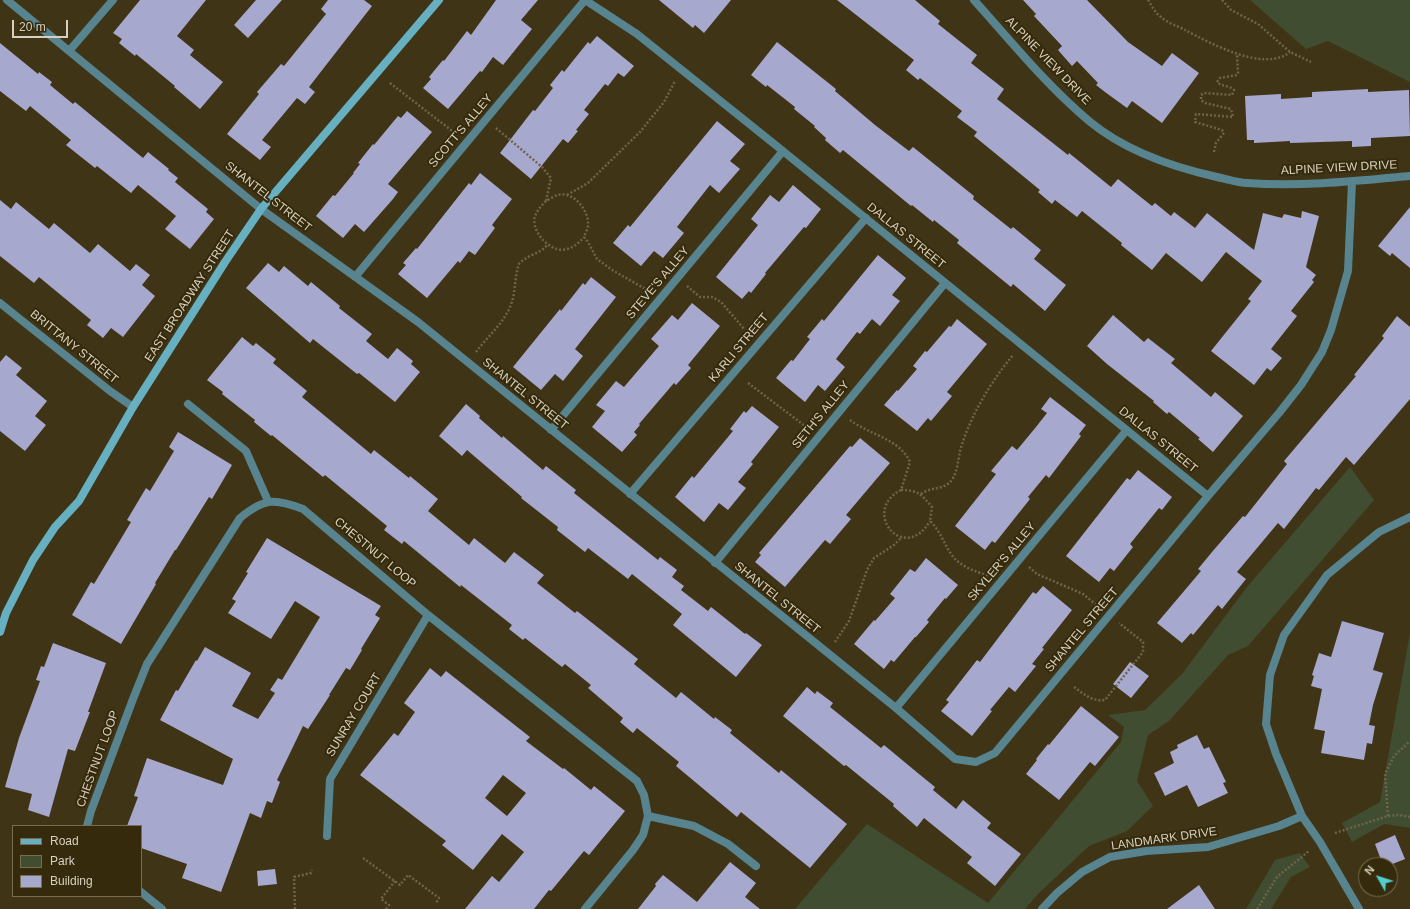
<!DOCTYPE html>
<style>
body{margin:0}
#map{position:relative;width:1410px;height:909px;overflow:hidden;background:#403416;font-family:Arial,sans-serif}
canvas{display:block}
.legend{position:absolute;left:12px;top:825px;width:130px;height:72px;box-sizing:border-box;background:#352a0b;border:1px solid #766d53;margin:0;padding:5px 7px;list-style:none;font-size:12px;color:#d8d1c0}
.legend li{display:flex;align-items:center;gap:8px;height:20px}
.legend b{width:20px;border:1px solid #766d53}
.north{position:absolute;left:1358px;top:857px;width:40px;height:40px;box-sizing:border-box;background:#352a0b;border:1px solid #766d53;border-radius:50%;rotate:309deg;font-size:11px;font-weight:700;line-height:16px;text-align:center;color:#d8d1c0}
.north::after{content:'';display:block;margin:auto;width:14px;height:18px;background:#52cdcc;clip-path:polygon(50% 0,100% 100%,50% 72%,0 100%)}
.scale{position:absolute;left:12px;top:20px;width:56px;height:18px;box-sizing:border-box;border:2px solid #d8d1c0;border-top:0;padding-left:5px;font-size:12px;line-height:14px;white-space:nowrap;color:#d8d1c0;-webkit-text-stroke:3px #352a0b;paint-order:stroke}
</style>
<div id="map">
<canvas width="1410" height="909"></canvas>
<ul class="legend">
<li><b style="height:5px;background:#66b0c1"></b>Road</li>
<li><b style="height:11px;background:#404d30"></b>Park</li>
<li><b style="height:11px;background:#a7a8cd"></b>Building</li>
</ul>
<div class="north">N</div>
<div class="scale">20 m</div>
</div>
<script>
const ctx = document.querySelector('canvas').getContext('2d');
ctx.lineJoin = 'round';
function fill(path, color) { ctx.fillStyle = color; ctx.fill(path, 'evenodd'); }
function strokePath(path, color, width, dash) { ctx.strokeStyle = color; ctx.lineWidth = width; ctx.lineCap = dash ? 'butt' : 'round'; ctx.setLineDash(dash || []); ctx.stroke(path); }
function write(font, color, halo, rows, align = 'center') {
  ctx.font = font + ' Arial,sans-serif'; ctx.lineWidth = 4; ctx.setLineDash([]); ctx.textBaseline = 'middle'; ctx.strokeStyle = halo; ctx.fillStyle = color; for (const [text, x, y, turn = 0] of rows) {
    ctx.save(); ctx.translate(x, y); ctx.rotate((+turn || 0) * Math.PI / 180); ctx.textAlign = isNaN(turn) ? turn : align; if (halo) ctx.strokeText(text, 0, 0); ctx.fillText(text, 0, 0); ctx.restore();
  }
}
fill(new Path2D(`
 M1250,0H1410V82L1328,41L1306,49Z
 M1350,467L1374,500L1248,646L1228,655L1169,721L1148,735L1137,781L1153,806L1127,831L1089,846L1038,894L1025,909H795L867,824L988,903L1121,742L1124,727L1108,715L1145,710L1182,674L1247,587Z
 M1410,633V828L1384,824L1352,842L1342,823L1380,802Z
 M1300,853L1310,867L1291,877L1271,909H1246L1275,860Z`), '#404d30');
fill(new Path2D(`
 M140,0H206L177,36L194,50L190,55L223,82L200,109L174,87L175,86L136,54L135,56L119,43L122,39L113,33Z
 M256,0H282L248,38L234,25Z
 M328,0H364L372,6L309,87L315,92L305,104L297,98L262,140L271,147L260,160L227,134L259,94L257,92L281,64L284,66L326,14L321,9Z
 M496,0H538L521,20L532,29L503,65L493,57L482,72L480,71L448,109L423,88L431,79L429,77L443,60L444,61L467,31L471,35Z
 M659,0H731L704,33L695,25L693,28Z
 M837,0H915L940,21L938,24L977,55L971,63L1004,89L997,99L1068,155L1069,153L1111,187L1118,179L1152,206L1155,203L1171,216L1174,212L1195,228L1207,213L1254,250L1263,213L1282,218L1284,214L1301,218L1302,211L1319,216L1306,267L1316,275L1312,280L1314,282L1291,311L1297,316L1271,349L1282,358L1271,371L1267,368L1254,385L1211,351L1251,301L1248,299L1262,281L1226,252L1202,282L1166,253L1152,270L1121,245L1122,243L1082,211L1077,217L1055,200L1052,204L1038,192L1040,190L974,136L977,132L957,117L962,111L920,78L918,80L906,70L914,60Z
 M1023,0H1087L1128,42L1162,66L1172,53L1199,73L1162,123L1132,101L1127,108L1105,92L1096,85L1098,83L1077,61L1072,66L1058,50L1062,46L1034,16L1036,14Z
 M597,36L634,66L624,77L618,73L608,86L605,84L584,110L589,114L576,130L578,131L568,143L563,139L531,179L500,153L533,110L535,111L553,88L550,85L562,70L564,72L588,42L590,44Z
 M777,42L836,89L835,91L875,125L909,151L913,147L974,196L973,199L1011,229L1013,227L1041,250L1034,259L1066,285L1045,311L1013,284L1011,287L957,243L959,240L934,220L933,222L912,205L911,206L843,150L840,153L825,140L826,138L814,127L815,126L794,109L795,107L767,85L766,87L751,75Z
 M0,43L38,74L39,72L52,82L50,85L73,104L75,102L143,158L148,152L169,169L168,170L178,178L175,182L208,209L206,212L214,219L190,249L165,229L176,216L138,185L131,193L97,166L95,168L66,145L71,140L30,106L26,111L0,91Z
 M1368,89V92L1409,90L1410,136L1371,138V146L1352,147V141L1290,143V141L1254,143V140H1247L1245,96L1281,94V99L1312,97V92Z
 M407,111L432,132L388,184L398,192L393,199L364,232L355,224L343,238L316,216L333,195L335,196L354,173H353L360,164L358,163L373,144L374,145L398,116L401,118Z
 M717,121L745,144L730,161L740,169L719,193L710,185L677,227L684,233L663,258L654,251L641,266L613,243L628,225L630,227Z
 M480,173L512,199L492,225L495,228L475,255L469,251L460,263L458,261L427,298L398,274L406,265L403,263L416,248L417,249L469,183L471,185Z
 M793,185L821,209L806,228L804,227L765,273L766,274L751,293L749,291L742,299L716,277L758,225L751,219L770,195L779,202Z
 M0,200L11,209L16,202L49,229L54,223L90,253L98,244L130,271L136,264L150,275L142,285L155,296L123,337L111,328L103,338L87,325L91,320L39,277L34,283L0,256Z
 M1410,207V268L1392,253L1390,256L1378,246Z
 M878,255L906,278L892,295L900,301L880,326L872,319L860,334L857,332L836,359L845,367L825,391L818,385L805,402L776,378L791,360L793,361L810,339L807,337L822,319L824,321Z
 M268,263L279,272L284,266L308,286L311,282L340,306L339,308L372,334L366,341L388,359L397,348L413,361L411,364L420,372L395,402L359,373L357,374L313,339L310,343L246,288Z
 M591,277L616,297L575,349L583,356L563,381L555,374L541,390L513,367L560,309L561,311L583,283L585,285Z
 M692,303L720,326L688,365L691,368L676,385L674,383L639,424L640,425L634,432L637,435L622,452L592,427L605,411L596,405L616,381L624,387L659,346L651,339L672,315L678,320Z
 M1113,315L1144,342L1148,338L1175,359L1171,363L1211,397L1215,392L1243,416L1213,452L1198,439L1200,438L1169,412L1167,414L1153,402L1154,401L1107,364L1087,346Z
 M1397,316L1410,327V399L1354,465L1346,457L1319,490L1316,488L1284,529L1278,523L1237,572L1246,579L1222,609L1218,605L1193,635L1191,633L1182,643L1157,623L1201,571L1198,569L1212,552L1243,516L1245,517L1287,464L1284,461L1356,376L1354,375L1384,338L1382,336Z
 M957,319L987,344L947,392L952,396L931,421L928,418L917,431L884,405L897,390L898,391L917,369L913,366L925,351L927,352L949,326L951,327Z
 M242,337L253,346L256,343L276,359L273,363L307,391L302,397L371,454L374,450L409,478L410,476L438,499L428,511L469,545L474,538L505,563L514,552L544,575L537,583L575,613L577,611L638,659L634,664L676,698L681,692L714,719L715,717L732,730L730,733L779,773L781,770L847,824L810,868L741,812L737,817L676,766L679,762L637,728L633,733L620,722L623,718L588,688L591,685L565,664L562,667L525,638L523,640L509,629L512,625L461,585L460,587L404,541L402,544L384,530L387,526L325,475L323,477L272,435L271,436L254,422L255,420L222,394L223,392L207,380Z
 M6,355L22,368L16,375L47,401L35,416L46,425L25,451L0,431V362Z
 M1050,397L1086,425L1079,434L1081,436L1049,478L1046,475L1028,497L1030,499L995,543L992,541L985,550L955,526L996,474L991,471L1012,446L1017,450L1036,427L1047,413L1041,409Z
 M466,404L480,416L479,418L502,438L503,436L543,470L546,466L576,490L574,493L658,560L660,557L677,570L672,577L684,586L681,590L708,611L711,607L745,634L746,633L762,645L736,677L673,625L682,614L632,574L628,579L588,548L585,552L557,530L558,527L521,498L522,497L467,450L462,456L439,436Z
 M752,406L779,427L751,462L753,464L738,482L746,488L728,510L719,503L704,522L675,497L692,476L694,478L733,431L730,429L744,411L746,413Z
 M178,432L232,465L212,499L209,497L176,550H175L155,583L156,584L121,644L72,615L91,582L94,584L131,522L127,520L146,488L150,491L174,451L169,447Z
 M860,438L890,463L846,515L851,519L830,544L825,540L785,587L755,562L761,555L759,553L850,446L852,447Z
 M1138,470L1172,497L1162,510L1159,508L1130,544L1133,547L1114,571L1110,568L1099,582L1066,556L1127,478L1130,480Z
 M267,538L381,606L375,615L380,618L361,649L362,650L350,670L346,668L329,695H330L308,729L303,726L277,780L280,782L272,803L267,801L261,818L250,813L221,892L182,878L187,864L141,848V826H127L138,797L134,796L147,758L223,785L233,759L160,720L176,690L178,691L196,660L197,661L205,647L251,673L232,706L258,719L275,693L270,690L278,678L282,680L320,617L295,601L271,639L228,613L236,601L232,599L248,573L246,572Z
 M926,558L958,585L946,599L945,598L927,620L929,622L916,637H915L894,662L891,660L884,669L854,644L874,620L875,621L895,598L890,594L910,569L915,572Z
 M1043,586L1072,610L1042,648L1044,649L1032,664L1036,666L1015,692L1009,687L990,710L992,711L972,736L941,711L949,702L946,700L977,660L980,662L1033,592L1036,594Z
 M1342,621L1384,633L1373,670L1383,673L1373,705L1369,725L1375,726L1372,744L1367,743L1364,760L1321,753L1325,731L1314,729L1322,689L1311,686L1314,676L1312,675L1319,653L1331,657Z
 M53,643L106,663L88,712H90L75,751L68,749L49,817L28,810L32,794L5,787L19,738L40,681L36,680L41,666L44,667Z
 M1130,662L1149,676L1131,698L1113,684Z
 M430,668L441,677L446,671L530,737L526,741L563,769L564,768L591,790L594,786L625,811L589,855L584,851L551,891L549,890L534,909H465L492,876L499,882L524,852L502,834L473,870L442,845L446,841L360,775L394,733L398,736L415,712L404,703ZM503,775L526,793L507,816L485,798Z
 M807,687L815,694L817,691L833,703L830,707L881,748L884,745L919,774L935,787L933,790L956,809L963,800L991,823L987,828L1021,854L995,886L967,863L972,857L924,818L917,827L893,806L894,804L846,765L844,766L783,716Z
 M1081,706L1119,737L1095,766L1090,762L1059,800L1026,774L1037,760L1036,759L1048,744L1049,745Z
 M1197,735L1204,749L1209,747L1226,782L1223,783L1228,793L1198,807L1187,785L1165,796L1154,773L1174,763L1170,752L1178,748L1177,745Z
 M1395,835L1405,859L1390,865H1383L1375,844Z
 M730,862L756,883L745,897L760,909H638L656,886L655,884L663,875L697,902Z
 M275,869L277,884L258,886L257,871Z
 M1199,885L1215,909H1167Z`), '#a7a8cd');
strokePath(new Path2D(`
 M1148,0C1152,6 1155,13 1161,17C1167,23 1178,26 1185,30C1210,43 1264,73 1290,52
 M1222,0L1231,10L1258,24L1290,52L1311,62
 M390,83L456,134
 M496,128L542,167L551,178L546,201C550,199 554,196 558,195C574,191 589,211 588,225C588,229 585,234 584,237L588,242L597,259L612,270L649,291
 M1214,152L1216,143L1224,133L1222,130L1195,122L1196,114L1233,117L1231,109L1205,103L1201,100V95L1204,93L1232,95L1234,90C1229,85 1222,87 1217,82L1220,78L1237,75L1238,73L1237,54
 M567,195L588,183L640,132L664,102L675,81
 M546,201C542,205 538,209 535,216C531,229 545,246 557,249C568,252 577,245 584,237
 M687,286L700,297H712L721,302L745,330
 M476,352C487,337 502,325 510,307C516,294 514,278 519,264C526,255 541,254 548,244
 M748,383L809,429
 M850,420C868,434 900,439 910,462L901,490C918,490 921,494 932,507L930,521C942,532 945,549 956,560C965,568 977,572 989,576
 M901,490C860,511 904,565 930,521
 M921,494C930,487 941,490 949,483C957,476 958,461 960,451C970,416 990,383 1013,355
 M1029,567L1037,574L1083,594L1099,607
 M835,642L849,621L867,570L874,558L894,545L902,537
 M1074,687C1084,694 1092,702 1105,700L1143,652V642L1119,623
 M1388,816L1385,774L1394,756L1410,741
 M1335,833L1388,816L1399,815L1410,817
 M363,858L400,885L408,875L439,898L436,903
 M295,909L294,877L311,873L312,870
 M386,909L389,905L381,899L395,881
 M1257,909L1277,877L1309,851`), '#6e644a', 2.5, [2, 2]);
strokePath(new Path2D(`
 M188,404L246,451L268,501`), '#57848f', 8);
strokePath(new Path2D(`
 M7,0L261,209L418,322L896,708L955,759L976,762L995,753L1208,496L1279,413L1301,385L1322,352L1331,330L1348,271L1352,182
 M585,0L637,34L773,143L1208,496
 M974,0C1011,41 1046,85 1089,121C1125,151 1172,167 1217,177C1227,179 1237,183 1247,183C1301,187 1356,181 1410,176
 M69,51L113,0
 M355,277L585,0
 M0,303L110,391L133,407
 M551,430L783,151
 M630,494L866,218
 M715,563L945,283
 M896,708L1126,431
 M648,816L694,826L728,844L756,866
 M87,826L91,811L133,699L147,664L240,518C264,498 275,498 303,509L428,615L637,781L644,795L648,816L643,835L633,850L585,909
 M327,836L330,779L428,615
 M141,892L162,909
 M1042,909L1057,893L1082,872L1110,857L1146,851L1208,847L1279,826L1302,816
 M1359,909L1320,842L1302,816L1276,754L1266,724L1270,675L1284,635L1327,575L1379,532L1410,517`), '#57848f', 8);
strokePath(new Path2D(`
 M0,632L6,613L33,560L55,527L79,501L133,407L225,262L261,209L439,0`), '#66b0c1', 8);
write('12px', '#d8d1c0', '#352a0b', [
 ["ALPINE VIEW DRIVE",1048,61,46],
 ["SCOTT'S ALLEY",461,131,-50],
 ["ALPINE VIEW DRIVE",1339,168,-3],
 ["SHANTEL STREET",268,197,38],
 ["DALLAS STREET",906,236,39],
 ["STEVE'S ALLEY",658,283,-50],
 ["EAST BROADWAY STREET",190,296,-57],
 ["BRITTANY STREET",74,347,39],
 ["KARLI STREET",739,348,-50],
 ["SHANTEL STREET",525,394,39],
 ["SETH'S ALLEY",821,415,-51],
 ["DALLAS STREET",1158,440,39],
 ["CHESTNUT LOOP",375,553,40],
 ["SKYLER'S ALLEY",1002,562,-50],
 ["SHANTEL STREET",777,598,39],
 ["SHANTEL STREET",1082,630,-50],
 ["SUNRAY COURT",354,715,-59],
 ["CHESTNUT LOOP",98,759,-70],
 ["LANDMARK DRIVE",1164,839,-8]
]);
</script>
